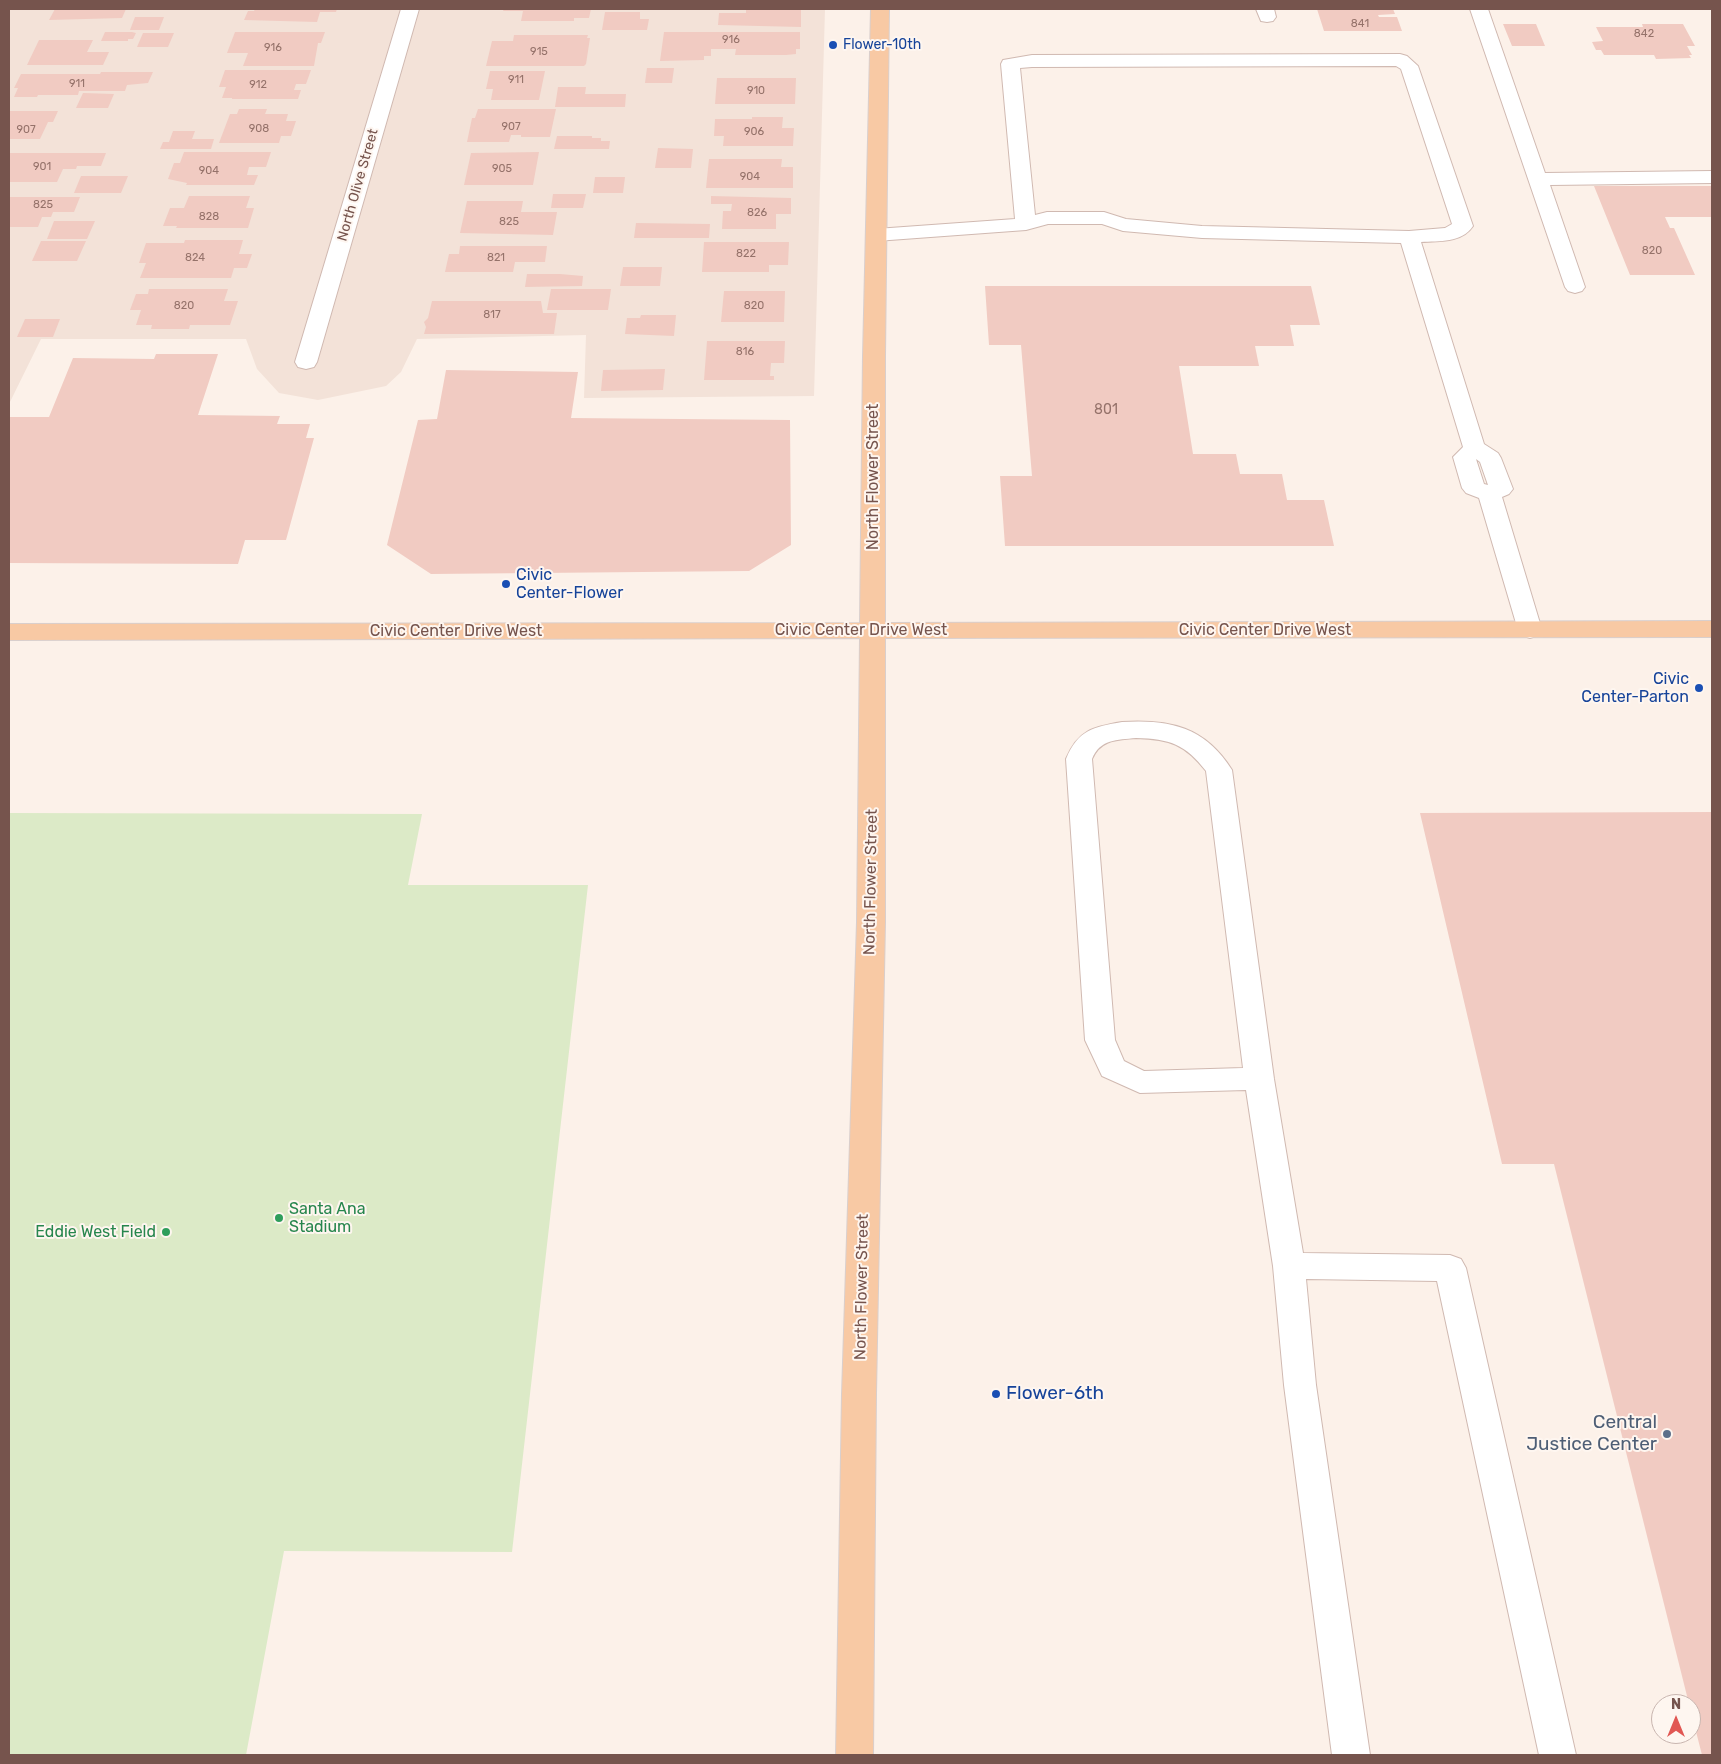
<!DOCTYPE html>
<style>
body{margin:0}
#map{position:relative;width:1721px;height:1764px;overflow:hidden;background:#fcf1e9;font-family:Rubik,sans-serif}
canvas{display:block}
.frame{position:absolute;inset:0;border:10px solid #76544d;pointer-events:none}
.north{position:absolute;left:1651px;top:1694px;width:50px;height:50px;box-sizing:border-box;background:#fef6f0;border:1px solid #c8b5af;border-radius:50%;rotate:0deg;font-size:14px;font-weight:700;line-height:20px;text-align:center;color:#76544d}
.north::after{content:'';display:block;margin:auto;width:18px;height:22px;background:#e15753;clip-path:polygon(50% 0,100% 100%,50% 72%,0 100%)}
</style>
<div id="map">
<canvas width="1721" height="1764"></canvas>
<div class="frame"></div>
<div class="north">N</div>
</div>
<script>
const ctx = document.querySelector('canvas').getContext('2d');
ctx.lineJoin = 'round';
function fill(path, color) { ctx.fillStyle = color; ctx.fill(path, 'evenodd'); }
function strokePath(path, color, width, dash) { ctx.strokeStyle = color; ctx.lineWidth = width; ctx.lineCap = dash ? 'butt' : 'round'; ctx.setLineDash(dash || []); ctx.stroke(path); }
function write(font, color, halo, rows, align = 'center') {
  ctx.font = font + ' Rubik,sans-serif'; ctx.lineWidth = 4; ctx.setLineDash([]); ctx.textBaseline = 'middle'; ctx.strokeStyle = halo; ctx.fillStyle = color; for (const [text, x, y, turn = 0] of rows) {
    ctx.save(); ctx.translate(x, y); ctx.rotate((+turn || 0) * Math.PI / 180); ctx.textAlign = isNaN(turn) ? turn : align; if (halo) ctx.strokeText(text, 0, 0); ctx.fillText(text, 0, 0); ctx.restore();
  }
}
fill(new Path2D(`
 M9,9H825L814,396L584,398L586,335L417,339L401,372L386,386L318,400L279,393L257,369L246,339H41L9,404Z`), '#f3e2d8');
fill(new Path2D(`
 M9,813L422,814L408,885H588L512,1552L284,1551L246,1755H9Z`), '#dceac7');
fill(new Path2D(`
 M55,9H126L122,18L49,20Z
 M255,9H337L336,12H320L317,22L244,20L248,11H254Z
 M504,9H591L589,18H574V21H521L523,11H503Z
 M746,9L801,10V27L718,25L719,13H746Z
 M1317,9H1393L1395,14L1378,15L1379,17H1397L1402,31H1324Z
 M605,12H640V19H649L647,30H602Z
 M135,17H164L159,30H130Z
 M1503,24H1536L1545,46H1512Z
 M1642,24H1683L1695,46H1687L1692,55H1689L1691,58L1656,59L1654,55H1604L1601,50H1596L1592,42L1603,41L1596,27H1643Z
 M105,32H132L136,33L133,39H128V41H101Z
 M235,32H325L321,43H318L314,66H243L248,53H227Z
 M664,32H800V49H796V54L786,55H735L736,49H711V56H704V60L660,61Z
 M143,33H174L168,47H137Z
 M514,35H588L587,38H590L586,64L584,66H486L492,41H513Z
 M39,40H93L87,52H109L103,65H27Z
 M647,68H674L672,83H645Z
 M225,70H311L306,84H296L294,90H301L298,99H232V98H222L226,87H219Z
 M490,71H545L539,100H491L493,89H486Z
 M101,72H153L148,83L127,85L125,91H79L78,95H38L37,97H14L18,88H14L21,74H100Z
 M717,78H796L795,104H715Z
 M558,87H586L585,94H626L625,107H555Z
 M83,93L114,94L108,108H76Z
 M239,109H267L265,114H288L286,121H296L291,136H281L279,143H219L230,114H237Z
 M478,109H556L550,137H521V135H511L509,142H467L472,118H475Z
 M9,111H58L53,122H48L40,139H9Z
 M752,117H783L782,128H794L793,146H723L724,136H714L715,119H752Z
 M173,131H195L192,139H214L211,149H160L163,142H169Z
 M557,136H592V138H601V141H610L609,149H554Z
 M658,148L693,149L691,168H655Z
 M184,152H271L266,167H249L247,175H258L254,185H186L187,183L168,179L174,163H180Z
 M539,152L533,185H464L471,153Z
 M9,153H106L101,166H77L76,169H63L57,182H9Z
 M709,159H782L781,167H793V188H706Z
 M81,176H128L121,193H74Z
 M595,177H625L623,193H593Z
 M1594,186H1712V217H1665L1670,228H1674L1695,275H1630Z
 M553,194H586L583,208H551Z
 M189,196H250L246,208H254L248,228H176L177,226H163L170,208H184Z
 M711,196L791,198V214H776V229H722L723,211H731L732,204H711Z
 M9,197H80L74,212H53L51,217H42L38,227H9Z
 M467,201H523L521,212H557L553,235L460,233Z
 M54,221H95L87,239H47Z
 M636,223L710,224L709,238H634Z
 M185,240H243L239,254H252L247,268H234L231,278H140L146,263H139L146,243H184Z
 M41,241H86L77,261H32Z
 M704,242H789L788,265H769V272H702Z
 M460,246H547L545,262H515L513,272H445L449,254H459Z
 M623,267H662L660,286H620Z
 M527,274H560L583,276L582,286L525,287Z
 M985,286H1311L1320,325H1290L1294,346H1255L1259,366H1179L1193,454H1236L1240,474H1282L1287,500H1324L1334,546H1005L1000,476H1032L1021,345H989Z
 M149,289H228L224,301H238L230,325H190L189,329H151L152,325H136L141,310H130L136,294H148Z
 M551,289H611L608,310H547Z
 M724,291H785L784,322H721Z
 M432,301H541L543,313H557L554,334H424L426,327L424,322L428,318Z
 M641,315H676L674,336L625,334L627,318H640Z
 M25,319H60L53,337H17Z
 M707,341H785L784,363H771L770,376H774V380H704Z
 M156,354H218L198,415L280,416L277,424H310L306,438H314L286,540H245L238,564L9,563V417H49L73,358L154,359Z
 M665,369L663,390L601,391L603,370Z
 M446,370L578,372L571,418L790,420L791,545L749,571L431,574L387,545L418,420L437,419Z
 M1712,812V1755H1702L1691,1712V1704H1689L1554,1164H1502L1420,813Z`), '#f1cbc2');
const minor = new Path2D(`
 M401,9H419L317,362L314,367L306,369L298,367L295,362Z
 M1256,9H1274L1276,17L1273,21L1267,22L1261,21Z
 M1470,9H1488L1545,173L1712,171V183L1550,185L1585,287L1582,291L1575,293L1568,291L1565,287Z
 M1400,54L1407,56L1418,66L1473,226C1462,243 1439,241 1421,242L1484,444L1498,453L1501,458L1513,489L1509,494L1502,497L1542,630L1539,635L1530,638L1521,635L1518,630L1479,498L1466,493L1462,488L1453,457L1463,447L1401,243L1202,238L1123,231L1102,224H1048L1026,230L876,241L869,239L866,235L869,231L876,229L1015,219L1001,64L1003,60L1032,55ZM1396,66L1401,69L1452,224L1445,228L1409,231L1202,226L1126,219L1104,212H1047L1035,215L1020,68L1032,67ZM1476,459L1480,462L1488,485L1484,484Z
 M1122,722C1170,719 1205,727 1232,770L1274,1079L1303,1253L1450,1255L1461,1259L1466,1268L1576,1755H1539L1437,1281L1306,1279L1316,1385L1370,1755H1332L1284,1385L1273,1266L1246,1090L1140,1093L1102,1076L1085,1040L1066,759C1078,730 1093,727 1122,722ZM1136,738C1170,739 1185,744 1206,771L1243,1068L1144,1071L1124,1061L1115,1040L1092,759C1100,739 1117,740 1136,738Z`);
const major = new Path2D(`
 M871,9H889L885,356V623L1712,621V637L885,638V922L876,1394L873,1755H836L842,1394L857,922L860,638L9,640V624L860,623L863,356Z`);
strokePath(minor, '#d0b9b1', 2);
strokePath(major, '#d9cfcd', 2);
fill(minor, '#fff');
fill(major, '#f8c9a4');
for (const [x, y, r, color] of [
 [833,45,5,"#1a4fb4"],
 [506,584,5,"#1a4fb4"],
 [1699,688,5,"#1a4fb4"],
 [279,1218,5,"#2e9e5b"],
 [166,1232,5,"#2e9e5b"],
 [996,1394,5,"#1a4fb4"],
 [1667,1434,5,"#5c6f8a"]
]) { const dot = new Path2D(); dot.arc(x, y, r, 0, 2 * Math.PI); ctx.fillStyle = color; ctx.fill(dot); strokePath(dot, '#fef6f0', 2); }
write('11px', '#95726a', null, [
 ["841",1360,24],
 ["842",1644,34],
 ["916",731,40],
 ["916",273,48],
 ["915",539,52],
 ["911",516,80],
 ["911",77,84],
 ["912",258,85],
 ["910",756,91],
 ["907",511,127],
 ["908",259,129],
 ["907",26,130],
 ["906",754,132],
 ["901",42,167],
 ["905",502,169],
 ["904",209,171],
 ["904",750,177],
 ["825",43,205],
 ["826",757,213],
 ["828",209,217],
 ["825",509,222],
 ["820",1652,251],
 ["822",746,254],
 ["824",195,258],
 ["821",496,258],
 ["820",184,306],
 ["820",754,306],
 ["817",492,315],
 ["816",745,352]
]);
write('14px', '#164399', '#fef6f0', [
 ["Flower-10th",843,45]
], 'left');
write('14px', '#76544d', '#fef6f0', [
 ["North Olive Street",358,185,-74]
]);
write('14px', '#95726a', null, [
 ["801",1106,410]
]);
write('16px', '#76544d', '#fef6f0', [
 ["North Flower Street",873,477,-90],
 ["Civic Center Drive West",861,630],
 ["Civic Center Drive West",1265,630],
 ["Civic Center Drive West",456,631],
 ["North Flower Street",871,882,-89],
 ["North Flower Street",862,1287,-89]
]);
write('16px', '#164399', '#fef6f0', [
 ["Civic",516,575],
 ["Center-Flower",516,593],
 ["Civic",1689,679,"right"],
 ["Center-Parton",1689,697,"right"]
], 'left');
write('16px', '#27864d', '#fef6f0', [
 ["Santa Ana",289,1209],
 ["Stadium",289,1227],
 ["Eddie West Field",156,1232,"right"]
], 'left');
write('19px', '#164399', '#fef6f0', [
 ["Flower-6th",1006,1394]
], 'left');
write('19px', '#4e5e75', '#fef6f0', [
 ["Central",1657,1423],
 ["Justice Center",1657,1445]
], 'right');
</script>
